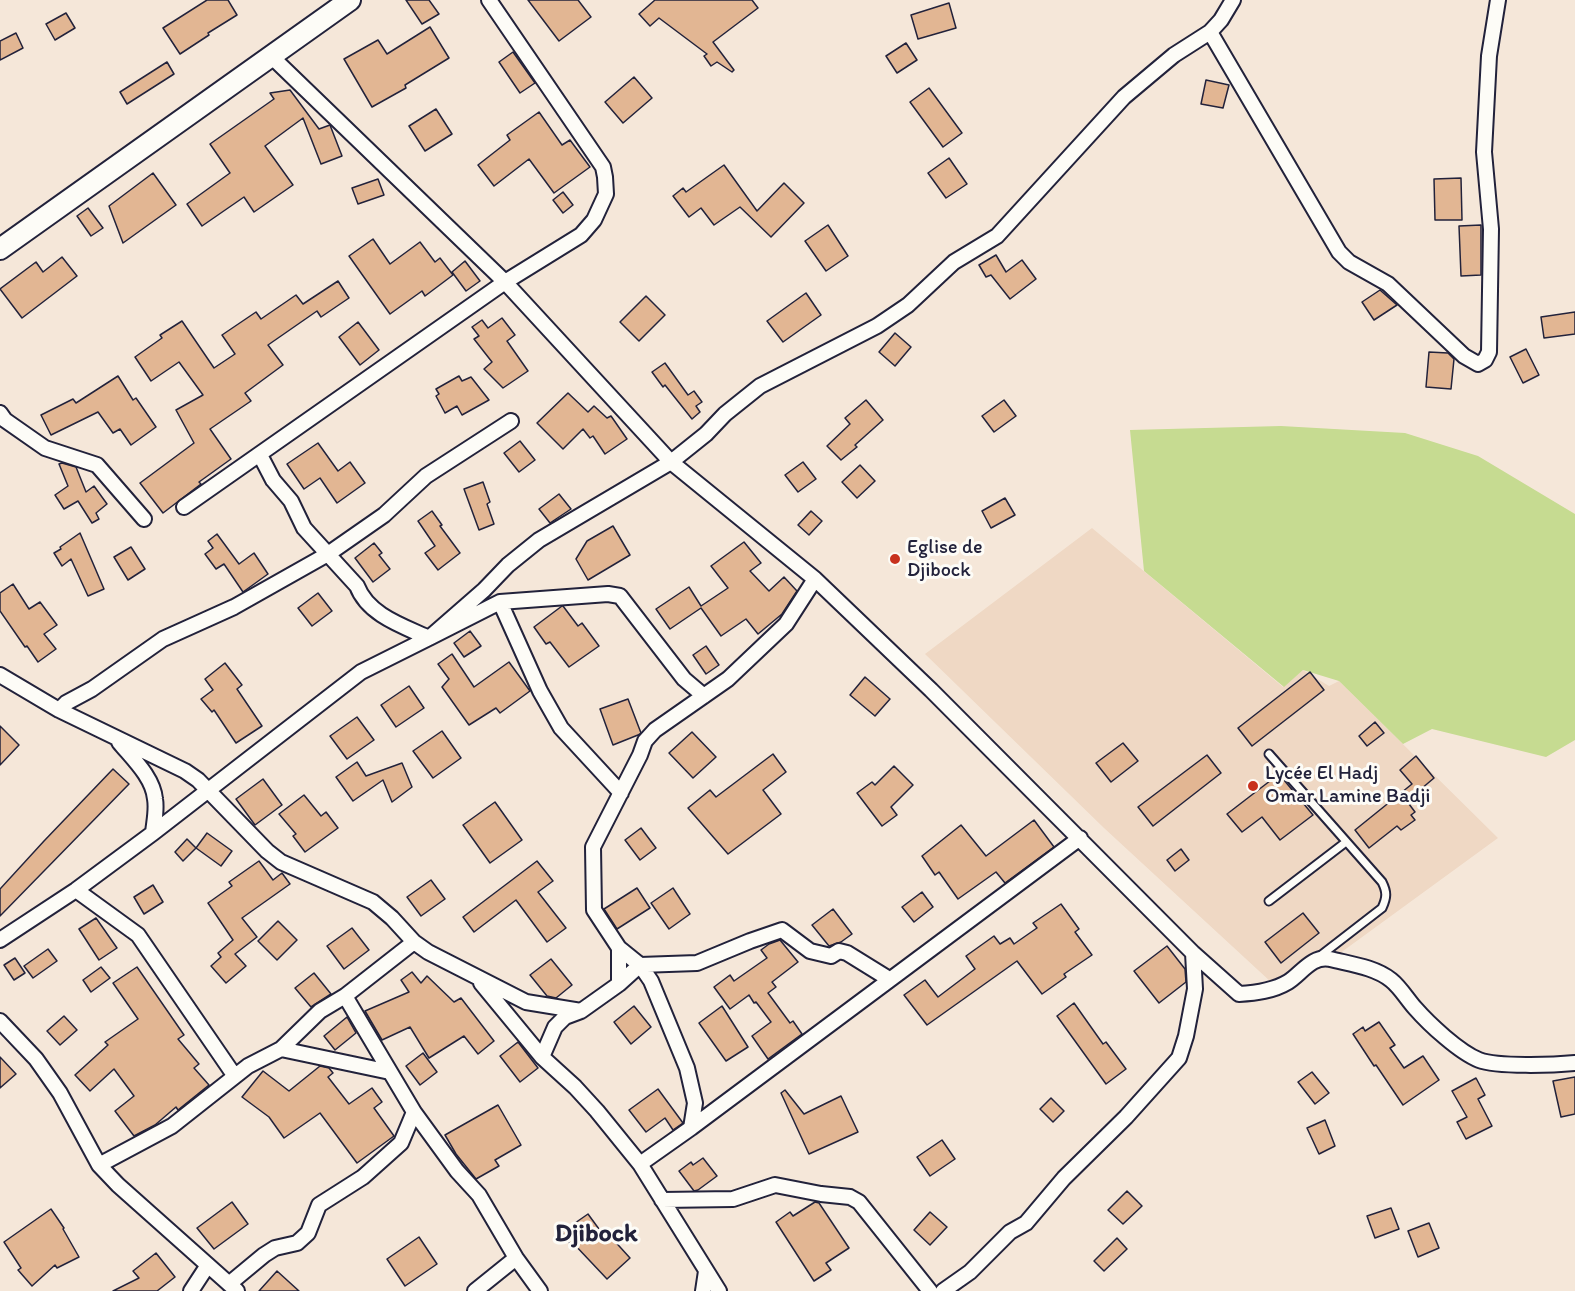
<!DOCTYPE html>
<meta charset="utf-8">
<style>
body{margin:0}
canvas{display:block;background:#f5e7d9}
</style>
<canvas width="1575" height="1291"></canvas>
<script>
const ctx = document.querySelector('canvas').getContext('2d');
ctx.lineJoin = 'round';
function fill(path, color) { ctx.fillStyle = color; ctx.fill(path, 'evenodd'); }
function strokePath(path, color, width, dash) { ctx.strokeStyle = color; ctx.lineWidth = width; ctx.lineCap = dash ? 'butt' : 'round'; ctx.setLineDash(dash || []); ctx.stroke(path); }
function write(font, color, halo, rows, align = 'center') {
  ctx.font = font + ' Itim,sans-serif'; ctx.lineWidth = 6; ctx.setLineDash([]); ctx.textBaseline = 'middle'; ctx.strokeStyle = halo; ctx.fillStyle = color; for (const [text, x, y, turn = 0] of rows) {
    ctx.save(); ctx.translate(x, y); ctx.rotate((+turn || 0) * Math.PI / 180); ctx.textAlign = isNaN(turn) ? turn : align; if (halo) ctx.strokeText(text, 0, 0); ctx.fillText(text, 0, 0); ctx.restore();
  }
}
fill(new Path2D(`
 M1092,528L1283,687L1303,670L1329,686L1339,681L1498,838L1284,994L1104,828L925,654Z`), '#efd8c4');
fill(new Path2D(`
 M1281,426L1405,433L1478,456L1575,514V740L1546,757L1432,729L1403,744L1339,681L1303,670L1284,687L1144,571L1130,430Z`), '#c6db91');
const building = new Path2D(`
 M207,0H228L237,15L208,33L209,35L180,54L163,28Z
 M406,0H429L439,14L422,24Z
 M528,0H578L591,17L559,41Z
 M655,0H752L758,8L713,42L734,70L732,72L717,62L711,66L704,56L707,54L659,18L650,26L639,14Z
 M949,3L956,28L918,39L911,15Z
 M66,13L75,28L55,40L46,24Z
 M430,27L449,58L405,85L406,88L372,107L344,59L378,40L387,54Z
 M16,33L23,48L0,60V41Z
 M906,43L917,60L897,73L886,56Z
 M513,52L535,83L520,93L499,62Z
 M167,62L174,74L127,104L120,92Z
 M634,77L652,98L623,123L605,102Z
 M1206,80L1229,85L1223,108L1201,104Z
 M929,88L962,133L943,147L910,102Z
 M290,90L319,129L330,125L342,156L321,164L303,118L265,146L293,185L254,212L244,197L202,226L187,204L230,173L210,144L274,99L270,93Z
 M436,109L452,134L425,151L409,126Z
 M539,112L562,145L570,140L590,167L554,193L529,159L494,186L478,165L510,140L507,135Z
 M949,158L967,184L946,198L928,173Z
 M724,165L757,211L784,183L804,203L771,237L740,207L714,225L701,208L689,217L673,196L683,188L686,192Z
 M153,173L176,205L123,243L109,206Z
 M1461,178L1462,220H1435L1434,179Z
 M378,179L384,195L358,204L352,188Z
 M563,192L573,205L563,213L553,200Z
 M88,208L103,228L91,236L77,216Z
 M828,225L848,256L826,271L805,241Z
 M1481,225V275L1461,276L1459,226Z
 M373,239L390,264L420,242L435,262L440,258L453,275L425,296L422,291L390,314L349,256Z
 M996,255L1006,272L1022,260L1036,279L1010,299L991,275L986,277L979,265Z
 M62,257L77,276L22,318L0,289L36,262L43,272Z
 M465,261L480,281L466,291L452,272Z
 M338,281L349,298L321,317L317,311L268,345L283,365L245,393L251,401L210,429L231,459L199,482L201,484L163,513L140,483L194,443L176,410L203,395L179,362L151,381L135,357L162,338L160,335L182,321L214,368L235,354L222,335L256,312L261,319L296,295L303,304Z
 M1380,290L1397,305L1374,320L1362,302Z
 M806,293L821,315L783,342L767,321Z
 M646,296L665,315L639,341L620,322Z
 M1575,312V334L1544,338L1541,317Z
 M502,318L515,335L507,341L528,371L503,388L484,369L492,362L474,339L479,336L472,327L482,320L488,328Z
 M358,322L379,350L360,365L339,337Z
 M895,333L911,347L895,366L879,352Z
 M1526,349L1539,375L1523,383L1510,357Z
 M1429,352L1448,353L1454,359L1451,389L1426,387Z
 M665,363L688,395L694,391L702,402L696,406L700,412L692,419L665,385L663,387L652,372Z
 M118,376L133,400L136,398L156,427L131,445L120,429L113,433L98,412L51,435L41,415L73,399L76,403Z
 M459,376L462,381L471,377L489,400L462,415L457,406L445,413L436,396L439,394L436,389Z
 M568,393L588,412L594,406L607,418L611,416L627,439L605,454L593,436L590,438L583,429L563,449L537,423Z
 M866,400L883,420L855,445L857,447L841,460L827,446L850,424L845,418Z
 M1004,400L1016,416L994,432L982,416Z
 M520,441L535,460L519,472L504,453Z
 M318,443L338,471L350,462L365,483L337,503L320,478L304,489L287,464Z
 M803,462L816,479L798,492L785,475Z
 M62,463L76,467L86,492L94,486L107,504L96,513L99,519L92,523L78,501L64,509L55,495L68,486L59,464Z
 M860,465L875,481L857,498L842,482Z
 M483,482L490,502L487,504L494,524L479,530L464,489Z
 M559,494L571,509L550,523L539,509Z
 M1005,498L1015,515L991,528L982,511Z
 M432,511L442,525L440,526L460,553L438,570L425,553L435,546L418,521Z
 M811,511L822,521L809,535L798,525Z
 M613,526L630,555L588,580L576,559L587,541Z
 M80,533L104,589L88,596L71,559L62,566L54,553L61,549L60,547Z
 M217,534L239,564L254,553L268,574L243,592L224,564L216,569L205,554L213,548L208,541Z
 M744,542L761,563L750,571L769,591L784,577L797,591L782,614L758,634L746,619L721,636L701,608L670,629L656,609L689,587L701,606L728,588L711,566Z
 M374,543L382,553L379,555L390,569L373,582L355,558Z
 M131,547L145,569L128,580L114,557Z
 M13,584L29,609L40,602L57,625L44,634L56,649L38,662L27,646L25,647L0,611V593Z
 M318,593L332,611L312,626L298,608Z
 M562,606H563L578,626L582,623L599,646L569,667L550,642L546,644L534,627Z
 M470,631L481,646L464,657L454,643Z
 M706,646L719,665L706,674L693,655Z
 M452,654L474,687L509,662L530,691L500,713L496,708L469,725L442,687L449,679L438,664Z
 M225,663L242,685L237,689L262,726L236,743L214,710L212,712L201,699L213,690L205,679Z
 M1310,672L1324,690L1252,746L1238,728Z
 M865,677L890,699L875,716L850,695Z
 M409,686L424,708L396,727L381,705Z
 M628,699L641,733L638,735L613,745L600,709Z
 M357,717L374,740L347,759L330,736Z
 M1375,722L1384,733L1367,746L1359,736Z
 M0,726L19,745L0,765Z
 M442,731L461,758L433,778L413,751Z
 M692,732L716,757L693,778L669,753Z
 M1123,743L1138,761L1111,782L1096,763Z
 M773,754L786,772L763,790L781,814L728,854L688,808L710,790L716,797Z
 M1207,755L1221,773L1153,826L1138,807Z
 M1416,756L1434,778L1421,789L1424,792L1409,804L1415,812L1411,815L1415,820L1401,830L1397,826L1369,848L1355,830L1412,784L1400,770Z
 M357,762L366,776L402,763L412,787L392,802L383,780L353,801L336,777Z
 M894,766L913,785L891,807L897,815L882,826L857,793L872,782L875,785Z
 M113,769L129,784L0,916V889L44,841Z
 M1279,774L1313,815L1280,840L1262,817L1242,832L1227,814Z
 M263,779L282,805L255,825L236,799Z
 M304,795L321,816L326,812L338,828L305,852L293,836L296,834L279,814Z
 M495,802L522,840L490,863L463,825Z
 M1034,820L1054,847L1005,883L996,872L958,899L939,872L935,875L922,856L961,825L986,856Z
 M641,828L656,848L640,860L625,840Z
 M207,833L232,851L221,866L196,848Z
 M187,839L196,848L183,861L175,852Z
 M1181,849L1189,860L1175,871L1167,860Z
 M259,861L273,880L282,873L290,884L242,918L257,937L235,954L246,966L226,983L211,966L221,957L218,953L233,940L208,903L232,886L229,882Z
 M537,861L553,881L538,892L566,928L547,942L516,900L474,932L463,917Z
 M431,880L445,899L421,916L407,897Z
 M153,885L163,902L144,914L134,897Z
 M637,888L650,908L617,929L604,909Z
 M673,888L690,914L669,929L651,903Z
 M922,892L933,907L914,922L902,907Z
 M1061,904L1079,929L1075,932L1092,955L1064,974L1066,977L1042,994L1017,961L927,1025L904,995L925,980L938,997L975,969L966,956L994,936L1000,944L1010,938L1014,944L1037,928L1033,923Z
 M833,909L852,934L841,942L829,946L812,925Z
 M1303,913L1319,933L1281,963L1265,942Z
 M96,918L117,948L99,960L79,929Z
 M278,921L297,940L277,960L258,941Z
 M352,928L369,950L344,969L327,946Z
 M780,940L798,962L772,982L776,987L768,993L790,1023L793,1021L802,1034L768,1059L752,1036L771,1022L756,1002L754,1003L749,995L730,1009L714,987L730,975L734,981L767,958L761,950L769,944Z
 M1167,946L1185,969L1186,982L1159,1003L1134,971Z
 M48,949L57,961L33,978L24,966Z
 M15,958L25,973L14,980L4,965Z
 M551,959L572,985L556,998L547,996L530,975Z
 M101,967L110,978L91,992L83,980Z
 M137,967L184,1035L178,1039L199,1064L194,1068L209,1085L178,1110L176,1107L155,1125L134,1136L115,1111L134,1096L114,1069L90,1091L75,1075L108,1045L105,1042L138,1019L113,983Z
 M412,972L421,983L427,976L454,1002L461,998L494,1041L478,1054L464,1036L429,1058L410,1027L382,1040L365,1011L409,992L401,980Z
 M314,973L331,994L311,1007L295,988Z
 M1074,1003L1103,1044L1106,1042L1126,1069L1106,1084L1057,1016Z
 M634,1006L651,1027L631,1044L614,1022Z
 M722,1006L748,1047L726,1061L699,1023Z
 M64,1016L77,1030L60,1045L47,1031Z
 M347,1017L356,1033L335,1050L324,1036Z
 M1379,1022L1395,1045L1390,1048L1404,1068L1423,1056L1439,1080L1403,1105L1376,1065L1374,1066L1353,1034L1363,1027L1365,1031Z
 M518,1042L538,1068L520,1082L500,1056Z
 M423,1053L437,1072L420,1085L406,1066Z
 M0,1057L16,1074L0,1088Z
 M320,1066L329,1068L333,1073L328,1077L349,1104L372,1088L382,1102L374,1108L394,1136L357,1163L320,1113L284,1138L269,1117L242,1097L263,1071L289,1091Z
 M1312,1072L1329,1093L1315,1104L1298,1082Z
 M1575,1077V1114L1561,1117L1553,1081Z
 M1476,1078L1485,1095L1478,1099L1492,1126L1466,1139L1457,1122L1467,1117L1452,1091Z
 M658,1089L683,1123L673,1130L665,1118L646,1132L629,1110Z
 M785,1090L804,1114L841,1096L858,1132L809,1154L781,1093Z
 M1051,1098L1064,1111L1053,1122L1040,1109Z
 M498,1105L521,1145L495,1160L499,1166L476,1179L456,1154L445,1135Z
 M1325,1120L1335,1146L1319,1154L1307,1128Z
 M942,1140L955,1159L930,1176L917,1157Z
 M703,1158L717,1176L698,1190L694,1191L679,1171L691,1162L693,1165Z
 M1127,1191L1142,1206L1123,1224L1108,1210Z
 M232,1202L248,1224L214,1249L197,1228Z
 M815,1202L819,1203L849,1248L826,1263L831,1270L814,1281L776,1222L790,1212L793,1216Z
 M1391,1208L1399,1229L1375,1238L1367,1216Z
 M51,1209L64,1228L63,1229L79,1257L57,1268L55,1265L32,1286L18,1270L21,1268L4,1242Z
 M930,1212L947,1227L930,1245L914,1230Z
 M588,1214L607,1240L610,1236L630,1258L607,1279L573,1243L571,1245L562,1232Z
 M1429,1223L1439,1248L1418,1257L1408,1231Z
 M419,1237L437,1264L405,1286L387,1259Z
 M1117,1238L1127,1249L1104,1271L1094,1261Z
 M156,1253L175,1277L157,1291H113L139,1278L133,1271Z
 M277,1271L299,1291H259Z`);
fill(building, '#e2b693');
strokePath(building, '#22223b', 1.5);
const lane = new Path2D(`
 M1269,754L1382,882C1387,892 1387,897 1382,908L1320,956
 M1269,901L1346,842`);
const street = new Path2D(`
 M1210,32L1339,252L1349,262L1388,284L1464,356L1478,364L1485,360L1489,352L1491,229L1484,152L1489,56L1498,0
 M272,57L505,282L671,462L815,579L931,690L1193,953L1239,994C1256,993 1273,991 1288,982C1301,974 1312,955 1330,959C1350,964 1375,967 1391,980C1400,987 1407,999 1415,1008C1429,1024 1459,1052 1479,1060C1497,1067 1554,1065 1575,1063
 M0,413L5,420L45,448L97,465L144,519
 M260,455L273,480L291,501L304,528L357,586C368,615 403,626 429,638L500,602L608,594L620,596L684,679L704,696
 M184,507L505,282L581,235L594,220L606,194L605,177L603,167L489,0
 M500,602L540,691L561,728L621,793
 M0,675L59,710L185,771L198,780L267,851L281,862L373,902L392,918L414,942L428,952L526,1002L581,1011
 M59,710L66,703L92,689L163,639L234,607L328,554L384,515L426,476L511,421
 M119,742C132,758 153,777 155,799C157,810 154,822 153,833
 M76,890L138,935L234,1075
 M0,940L76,890L153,833L361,672L429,638L484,590L508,565L539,540L671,462L706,434L725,414L760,386L877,326L908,305L954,262L997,236L1124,97L1174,55L1210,32L1221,20L1233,0
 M481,983L542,1057L575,1087L597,1111L640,1164L719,1291
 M619,984L640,965L697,963L750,941L782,930L810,951L831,956L839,951L847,953L889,979
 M345,996L414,1112L457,1171L479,1195L516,1258L540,1291
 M0,1021L36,1059L60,1093L99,1165L118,1185L237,1291
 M281,1049L390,1072
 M542,1057L555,1027L565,1017L581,1011L619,984V948
 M691,1128L695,1103L687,1068L651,981L640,965L619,948L594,910L593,847L640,755L645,741L655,730L728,679L786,624L815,579
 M640,1164L691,1128L1080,838
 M99,1165L172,1126L248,1066L281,1049L320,1011L345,996L414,942
 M662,1200L733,1199L775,1185L821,1194L850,1197L859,1202L930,1291
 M229,1284L264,1255L275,1248L297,1243L308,1233L319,1205L363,1177L401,1143L414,1112
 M191,1291L208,1265
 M475,1291L516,1258
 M703,1291L706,1271
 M943,1291L970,1272L1010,1232L1026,1223L1064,1178L1126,1117L1179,1058L1186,1036L1195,989L1193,953`);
const secondary = new Path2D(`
 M0,249L350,0`);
strokePath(lane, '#22223b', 11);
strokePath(street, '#22223b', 18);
strokePath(secondary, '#22223b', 24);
strokePath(lane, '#fdfcf7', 7);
strokePath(street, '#fdfcf7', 14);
strokePath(secondary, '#fdfcf7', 20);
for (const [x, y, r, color] of [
 [895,559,6,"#c8321e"],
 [1253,786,6,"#c8321e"]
]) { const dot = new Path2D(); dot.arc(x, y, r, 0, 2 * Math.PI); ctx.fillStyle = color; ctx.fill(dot); strokePath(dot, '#fdfcf7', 2); }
write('20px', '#22223b', '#fdfcf7', [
 ["Eglise de",907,548],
 ["Djibock",907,571],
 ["Lycée El Hadj",1265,774],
 ["Omar Lamine Badji",1265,797]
], 'left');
write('bold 26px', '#22223b', '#fdfcf7', [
 ["Djibock",596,1234]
]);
</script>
